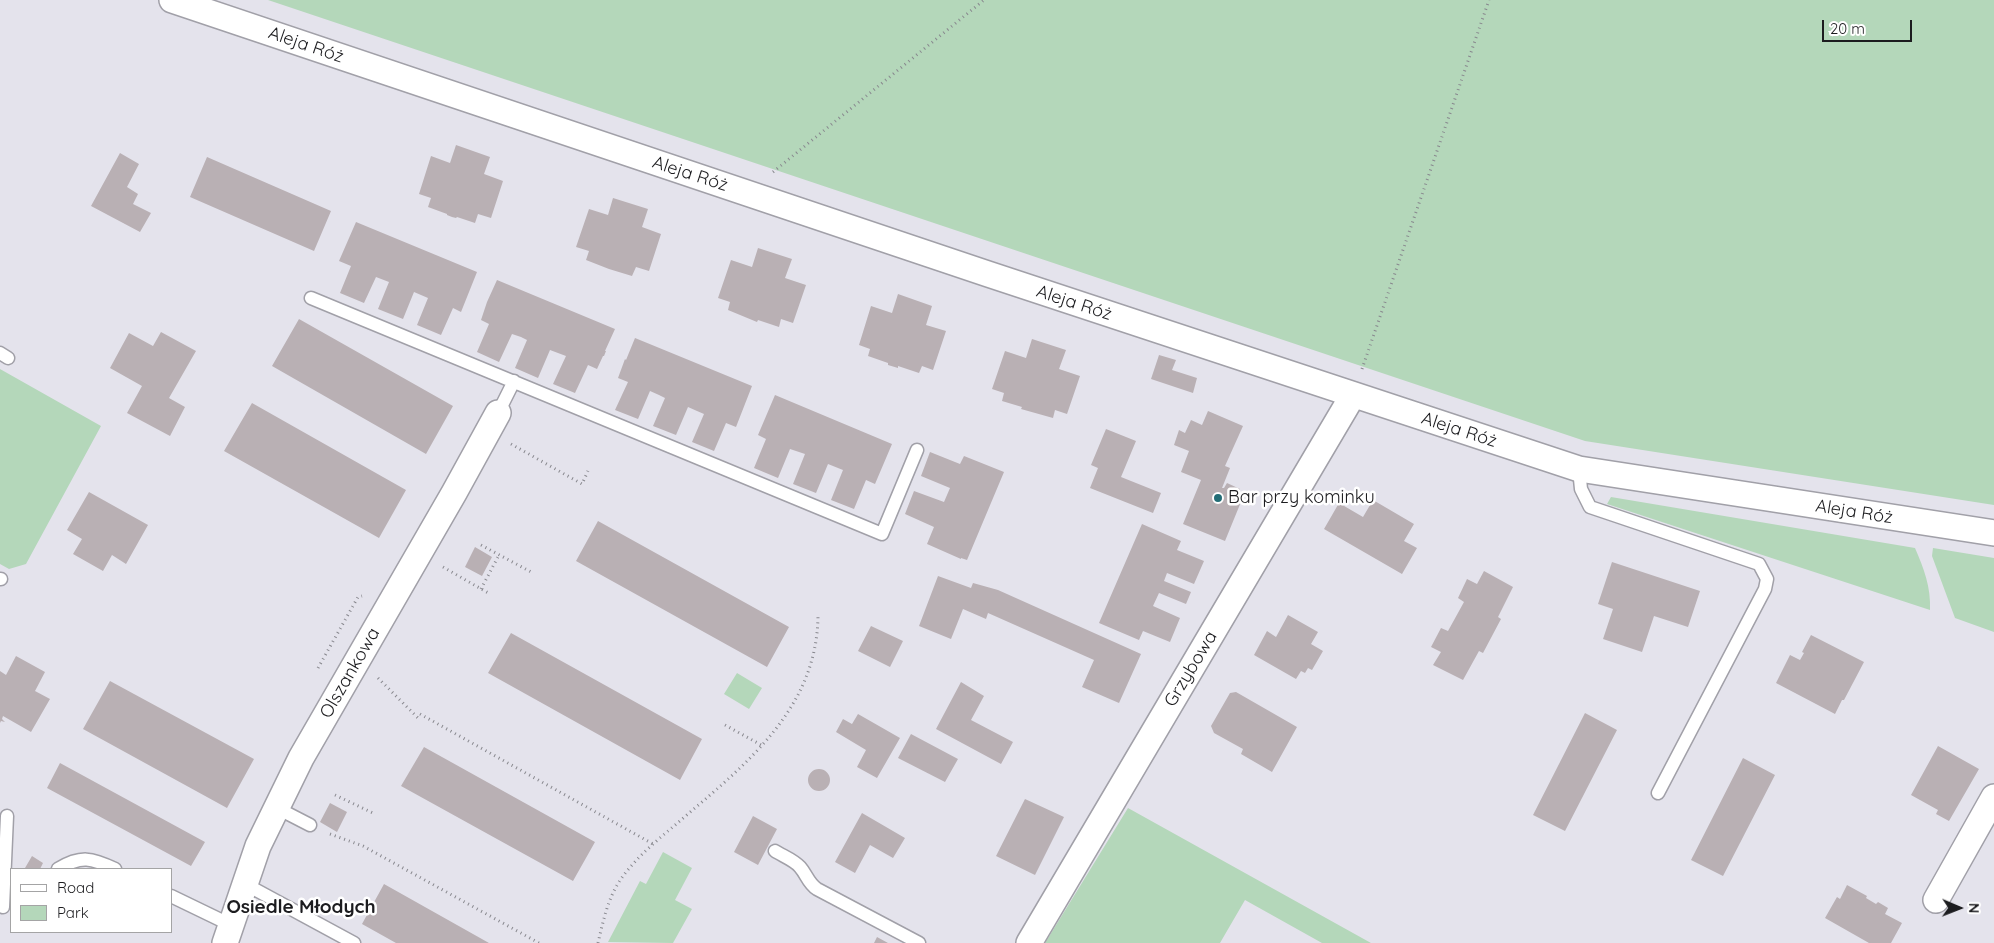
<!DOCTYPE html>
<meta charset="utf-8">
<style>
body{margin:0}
#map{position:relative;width:1994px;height:943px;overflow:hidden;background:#e4e3ec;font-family:Quicksand,sans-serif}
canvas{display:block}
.legend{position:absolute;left:10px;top:868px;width:162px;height:65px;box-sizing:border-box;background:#fff;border:1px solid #a4a4a5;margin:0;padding:6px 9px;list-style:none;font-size:15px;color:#1c1c1f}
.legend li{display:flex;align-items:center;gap:10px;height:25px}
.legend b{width:25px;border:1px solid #a4a4a5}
.north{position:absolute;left:1934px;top:883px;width:50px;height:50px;-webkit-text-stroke:4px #fff;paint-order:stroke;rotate:91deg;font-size:14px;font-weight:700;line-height:20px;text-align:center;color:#1c1c1f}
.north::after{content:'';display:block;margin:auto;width:18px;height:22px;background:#1c1c1f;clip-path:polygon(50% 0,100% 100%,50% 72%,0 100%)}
.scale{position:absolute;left:1822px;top:20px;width:90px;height:22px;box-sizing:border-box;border:2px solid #1c1c1f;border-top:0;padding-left:6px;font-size:15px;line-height:18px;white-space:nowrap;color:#1c1c1f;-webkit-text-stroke:4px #fff;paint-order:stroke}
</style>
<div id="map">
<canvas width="1994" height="943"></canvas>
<ul class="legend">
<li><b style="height:6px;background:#fff"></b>Road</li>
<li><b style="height:14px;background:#b4d7ba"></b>Park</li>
</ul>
<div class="north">N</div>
<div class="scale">20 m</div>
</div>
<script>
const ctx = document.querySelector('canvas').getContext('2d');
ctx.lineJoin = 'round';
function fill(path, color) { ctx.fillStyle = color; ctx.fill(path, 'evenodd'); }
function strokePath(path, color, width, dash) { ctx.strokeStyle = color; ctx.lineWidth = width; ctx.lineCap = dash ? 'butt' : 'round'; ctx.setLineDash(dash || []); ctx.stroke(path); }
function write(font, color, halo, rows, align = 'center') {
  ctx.font = font + ' Quicksand,sans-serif'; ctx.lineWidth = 5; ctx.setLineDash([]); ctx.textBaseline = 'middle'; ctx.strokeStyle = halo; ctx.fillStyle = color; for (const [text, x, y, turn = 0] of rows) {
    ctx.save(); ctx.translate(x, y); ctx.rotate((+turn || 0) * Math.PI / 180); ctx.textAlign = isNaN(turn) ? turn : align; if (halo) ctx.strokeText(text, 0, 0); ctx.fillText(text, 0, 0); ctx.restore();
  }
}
fill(new Path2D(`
 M268,0H1994V505L1585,441Z
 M0,369L101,426L26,564L9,569L0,564Z
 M1611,497L1915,548C1924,569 1931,587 1930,610L1607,504Z
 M1933,548L1994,558V632L1955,618L1932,556Z
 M737,673L762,688L749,709L724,694Z
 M1128,808L1371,943H1322L1245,900L1220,943H1045Z
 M663,852L692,868L675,900L692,909L673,943L608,942L640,881L646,884Z`), '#b4d7ba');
fill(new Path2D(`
 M456,145L490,157L484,174L503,181L491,218L478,214L475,223L457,217L456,218L452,217L447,215V214L428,207L431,198L419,194L431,156L450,163Z
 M120,153L139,164L127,187L138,194L133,204L151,213L140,232L91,206Z
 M207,157L331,211L314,251L190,197Z
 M613,198L648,209L642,227L661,234L649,271L636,267L632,276L609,269L586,260L589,251L576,247L589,209L608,215Z
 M356,222L477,272L461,312L453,308L441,335L417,325L428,298L414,292L403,319L378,309L389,282L376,277L364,303L340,293L351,266L339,261Z
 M758,248L792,259L785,278L806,285L793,323L781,319L779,327L758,320L757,322L728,310L730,302L718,298L731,260L752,267Z
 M497,280L615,329L605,351H606L604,356H603L597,369L588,365L575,393L553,384L566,356L550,350L538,378L515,368L527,340L521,337L512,334L499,362L477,352L489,324L481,320L487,302Z
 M898,294L932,306L926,325L946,331L933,370L922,366L919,373L898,366V368L888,365V363L868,356L870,349L859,345L871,306L892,313Z
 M299,319L453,406L426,454L272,366Z
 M161,332L196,351L169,398L185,407L170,436L127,413L142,386L110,368L129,333L153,346Z
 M635,338L752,386L736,427L726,423L714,451L692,442L704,414L697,411L688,407L676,435L653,426L665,398L659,395L650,391L638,419L615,410L628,382L618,378L625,359L626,360Z
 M1032,339L1066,350L1059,369L1080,376L1067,414L1055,410L1053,418L1021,409L1022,407L1002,401L1004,393L992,389L1005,351L1026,358Z
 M1159,355L1176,360L1172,370L1197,378L1193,393L1151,379Z
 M775,395L892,444L875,484L866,480L854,509L831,500L843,470L828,464L816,493L793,484L805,454L790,449L778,478L754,468L766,439L758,435Z
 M252,403L406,490L379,538L224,451Z
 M1208,411L1243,426L1225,466L1230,468L1222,488H1224L1227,483L1240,489L1238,494L1243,497L1225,541L1183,524L1201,480L1181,472L1189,451L1174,445L1179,430L1185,433L1191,420L1202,425Z
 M1106,429L1136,441L1121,477L1161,493L1153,513L1090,488L1098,468L1091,465Z
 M930,452L960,464L964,456L1004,472L967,560L961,558V559L927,544L934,527L905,514L914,491L944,502L950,488L921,476Z
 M89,492L148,525L126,564L112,555L103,571L73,554L82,539L67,530Z
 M1373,500L1414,524L1404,541L1417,548L1402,574L1324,529L1339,503L1363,517Z
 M598,521L789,627L767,667L576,561Z
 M1142,524L1181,541L1177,550L1204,561L1194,584L1167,573L1164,581L1191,592L1186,604L1159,593L1153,606L1180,618L1170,642L1143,631L1139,640L1099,623Z
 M475,547L492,557L482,576L465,567Z
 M1612,562L1700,591L1688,627L1654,616L1642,652L1603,639L1613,609L1598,604Z
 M1484,571L1513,587L1498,617L1501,619L1483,653L1479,651L1463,680L1433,665L1441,652L1431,647L1441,628L1448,631L1464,602L1458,598L1467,579L1477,584Z
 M938,576L971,588L973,583L998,590L1141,654L1119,703L1082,687L1094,660L988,613L986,619L963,609L951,639L919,626Z
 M1288,615L1318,632L1311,644L1323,651L1312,670L1308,668L1305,673L1301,671L1296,679L1254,655L1267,631L1276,637Z
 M871,626L903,641L890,667L858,651Z
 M511,633L702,739L680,780L488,673Z
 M1811,635L1864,662L1844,700H1842L1835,714L1776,683L1790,655L1800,660L1804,653L1802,652Z
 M16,656L45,672L35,691L50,699L31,732L3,716L2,719L5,722L1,721L0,723V671L6,675Z
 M110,681L254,759L227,808L83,729Z
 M961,682L984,696L971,720L1013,742L1001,764L936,729Z
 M1236,692L1297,727L1272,772L1241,754L1243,749L1214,733L1211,726L1230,693Z
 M1585,713L1617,730L1565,831L1533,815Z
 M858,714L900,738L877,778L857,767L866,750L836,732L843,719L852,724Z
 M911,734L958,759L945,782L898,758Z
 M1938,746L1979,769L1949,821L1936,814L1938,810L1911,795Z
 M424,747L595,842L573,881L401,786Z
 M1743,758L1775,775L1723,876L1691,860Z
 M60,763L205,842L191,866L47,788Z
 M808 780a11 11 0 1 1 22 0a11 11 0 1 1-22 0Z
 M1025,799L1064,817L1035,875L996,856Z
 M330,803L347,812L337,832L320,822Z
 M862,813L905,838L893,858L870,845L855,873L835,862Z
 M753,816L777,829L758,865L734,852Z
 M32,856L43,863L40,869L25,868Z
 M384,884L489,943H396L362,924Z
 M1847,885L1867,896L1866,898L1876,904L1878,902L1888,908L1885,914L1902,923L1891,943H1869L1825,918L1837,897L1840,899Z
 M877,937L888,943H874Z`), '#b9b0b4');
const lane = new Path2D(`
 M311,298L882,534L917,450
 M0,353L8,358
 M498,413L514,381
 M1579,469L1581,489L1590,507L1759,564L1767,579L1765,589L1658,793
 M0,579H1
 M277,808L310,825
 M775,851C783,856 794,860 800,867C807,875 808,883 817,889L919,943
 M58,869C81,855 92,858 115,869
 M245,884L354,943
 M171,896L231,925
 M3,907L7,816`);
const street = new Path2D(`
 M172,0L988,274L1579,469L1994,533
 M1936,900L1994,797
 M225,943L258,846L301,758L454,493L498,413
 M1029,943L1353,395`);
strokePath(lane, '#a1a0a8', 15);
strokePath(street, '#a1a0a8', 28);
strokePath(new Path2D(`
 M773,172L984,0
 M1362,369L1489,0
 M511,444L582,484L588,471
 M481,545L533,573
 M443,567L490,594
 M481,589L499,555
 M318,668L358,597L362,596
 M378,678L418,718
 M420,714L653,844
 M725,725L763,746
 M335,795L373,813
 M330,834L363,846L539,943
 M598,943C603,922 608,897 621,879C637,856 660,838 681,820C745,765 817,709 818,616`), '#88888e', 3, [1, 4]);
strokePath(lane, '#fff', 12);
strokePath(street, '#fff', 25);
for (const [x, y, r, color] of [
 [1218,498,5,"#236d76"]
]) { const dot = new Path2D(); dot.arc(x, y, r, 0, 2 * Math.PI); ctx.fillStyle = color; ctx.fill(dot); strokePath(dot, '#fff', 2); }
write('18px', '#1c1c1f', '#fff', [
 ["Aleja Róż",306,45,19],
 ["Aleja Róż",690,174,18],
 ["Aleja Róż",1074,303,18],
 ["Aleja Róż",1459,430,18],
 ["Aleja Róż",1854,512,9],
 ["Grzybowa",1191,669,-59],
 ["Olszankowa",350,673,-60]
]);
write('18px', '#1c1c1f', '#fff', [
 ["Bar przy kominku",1228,498]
], 'left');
write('bold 19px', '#1c1c1f', '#fff', [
 ["Osiedle Młodych",301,907]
]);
</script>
